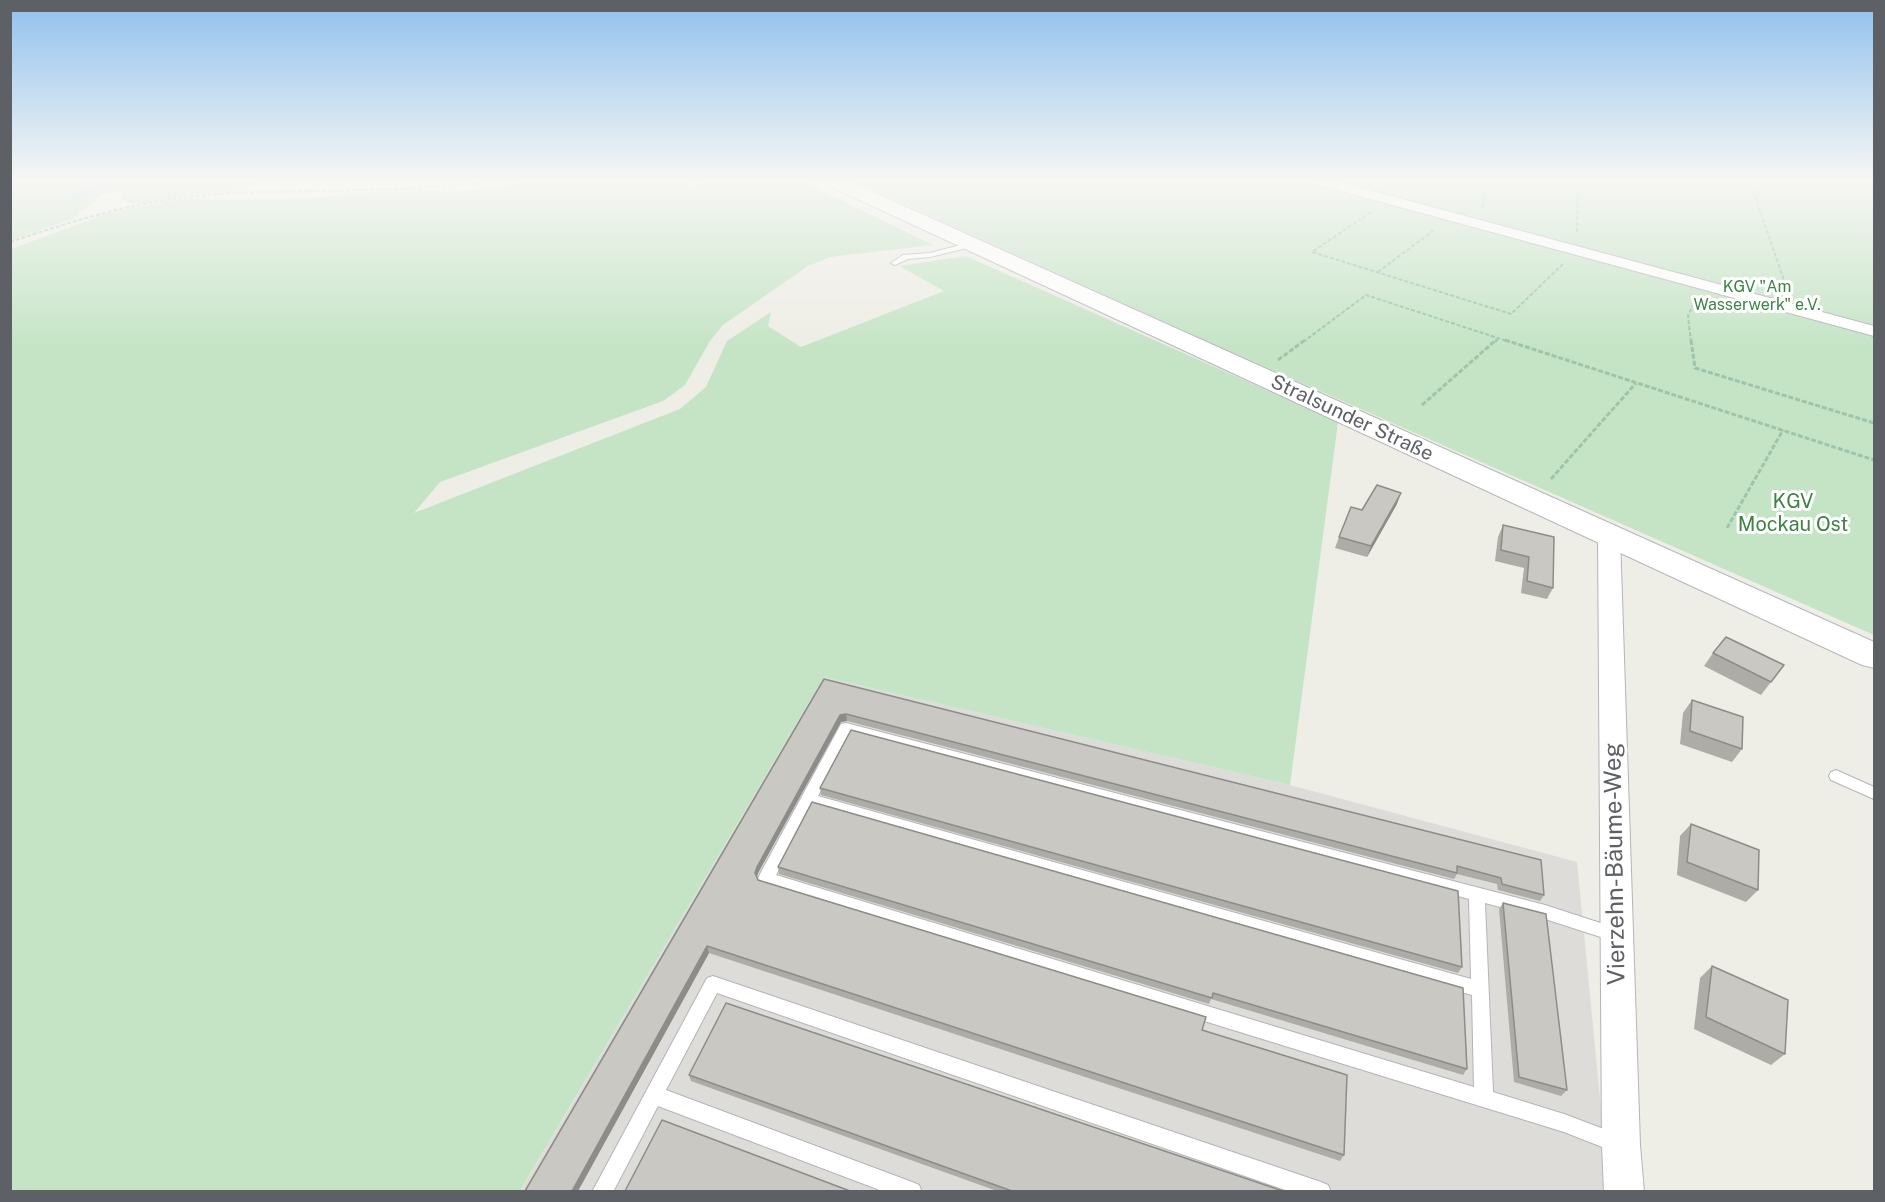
<!DOCTYPE html>
<meta charset="utf-8">
<style>
body{margin:0}
#map{position:relative;width:1885px;height:1202px;overflow:hidden;background:#eeede6;font-family:"Public Sans",sans-serif}
canvas{display:block}
.frame{position:absolute;inset:0;border:12px solid #5d6065;pointer-events:none}
</style>
<div id="map">
<canvas width="1885" height="1202"></canvas>
<div class="frame"></div>
</div>
<script>
const ctx = document.querySelector('canvas').getContext('2d');
ctx.lineJoin = 'round';
function fill(path, color) { ctx.fillStyle = color; ctx.fill(path, 'evenodd'); }
function strokePath(path, color, width, dash) { ctx.strokeStyle = color; ctx.lineWidth = width; ctx.lineCap = dash ? 'butt' : 'round'; ctx.setLineDash(dash || []); ctx.stroke(path); }
function write(font, color, halo, rows, align = 'center') {
  ctx.font = font + ' "Public Sans",sans-serif'; ctx.lineWidth = 6; ctx.setLineDash([]); ctx.textBaseline = 'middle'; ctx.strokeStyle = halo; ctx.fillStyle = color; for (const [text, x, y, turn = 0] of rows) {
    ctx.save(); ctx.translate(x, y); ctx.rotate((+turn || 0) * Math.PI / 180); ctx.textAlign = isNaN(turn) ? turn : align; if (halo) ctx.strokeText(text, 0, 0); ctx.fillText(text, 0, 0); ctx.restore();
  }
}
fill(new Path2D(`
 M824,677L1290,785L1577,862L1609,1191L520,1192Z`), '#dddcd8');
fill(new Path2D(`
 M11,179H270L225,193L198,194L133,204L121,199L122,192L105,193L72,219L11,240Z
 M523,179H683L693,189L701,179H804L820,190L933,245L830,257L808,266L723,325L710,341L685,385L663,401L440,482L414,513L680,409L706,387L727,341L771,312L768,326L801,347L944,291L899,266L966,256L1338,422L1290,785L824,677L520,1191H11V249L108,213L174,200L195,198L208,200L310,199L339,195L429,191L445,194L519,183Z
 M849,179H1874V635L1213,344Z`), '#c5e4c6');
strokePath(new Path2D(`
 M71,199L122,179`), '#acd5f8', 5);
const lane = new Path2D(`
 M972,242L976,244L975,246L930,257L908,259L895,265L891,263L903,255L930,253Z
 M846,723L1545,905L1622,930L1624,935L1622,940L1616,942L1545,919L1485,903L1493,1092L1564,1114L1622,1136L1624,1143L1622,1150L1615,1152L1564,1132L760,884L758,879L760,874L841,724ZM850,734L1469,899L1471,979L818,796ZM812,806L1472,995L1474,1087L776,875Z
 M1836,770L1874,787V799L1831,780L1829,776L1831,772Z
 M713,976L1321,1182L1328,1185L1331,1192H1291L717,993L666,1090L912,1182L919,1185L922,1192H885L658,1106L613,1192H592L707,978Z`);
const street = new Path2D(`
 M1306,179H1328L1874,326V336L1308,182Z
 M1609,529L1617,531L1620,536L1640,1145L1644,1192H1604L1602,1145L1598,536L1601,531Z`);
const secondary = new Path2D(`
 M820,179H844L1874,642V668L1862,665L823,183Z`);
strokePath(lane, '#b3b5b9', 2);
strokePath(street, '#b3b5b9', 2);
strokePath(secondary, '#b4b7bc', 2);
strokePath(new Path2D(`
 M1749,179L1787,289
 M1482,208L1488,179
 M1371,212L1312,252L1511,314L1563,264
 M1577,232L1578,179
 M10,242C70,222 132,202 195,196C300,187 405,195 509,179
 M1378,272L1434,230
 M1303,342L1366,295L1510,342
 M1495,342L1499,338
 M1691,342L1688,316L1695,301`), '#9ec4ab', 2, [4, 2]);
strokePath(new Path2D(`
 M1505,340L1874,460
 M1691,340L1695,368L1874,423
 M1278,360L1305,340
 M1422,405L1496,340
 M1551,479L1636,383
 M1727,528L1783,430`), '#9ec4ab', 3, [5, 2]);
fill(lane, '#fff');
fill(street, '#fff');
fill(secondary, '#fff');
fill(new Path2D(`
 M1397,504L1367,557L1335,548L1339,537L1362,510Z
 M1503,525L1554,537L1553,588L1547,599L1521,593L1524,568L1495,561L1498,537Z
 M1713,653L1784,665L1761,695L1704,666Z
 M824,679L1541,860L1544,895L1540,901L1498,890L1497,884L1457,874L1454,879L847,721L841,722L758,873L757,877L758,880L1202,1030L1344,1155L1340,1161L709,953L578,1191Z
 M1692,700L1742,749L1732,762L1680,744L1683,713Z
 M820,788L1462,967L1458,973L821,795Z
 M812,802L1467,1069L1463,1075L1211,999L1209,1004L779,874L778,867Z
 M1691,824L1758,890L1746,902L1677,875L1680,836Z
 M1503,903L1567,1090L1561,1096L1514,1082L1499,909Z
 M1712,966L1785,1054L1771,1065L1694,1029L1700,978Z
 M689,1075L1283,1191H997L691,1081Z`), '#aeaca7');
fill(new Path2D(`
 M1401,493L1397,504L1367,557L1371,546Z
 M846,714L847,721L841,722L758,873L756,880L755,873L757,867L840,715Z
 M707,946L709,953L578,1191H572Z`), '#8d8c88');
const building = new Path2D(`
 M1377,485L1401,493L1371,546L1339,537L1351,507L1362,510Z
 M1503,525L1554,537L1553,588L1527,581L1529,557L1501,550Z
 M1726,637L1784,665L1771,682L1713,653Z
 M824,679L1541,860L1544,895L1502,884L1501,878L1457,866V873L846,714L840,715L757,867L755,873L758,880L1206,1017L1202,1030L1347,1075L1344,1155L707,946L572,1191H525Z
 M1692,700L1743,717L1742,749L1690,731Z
 M851,730L1458,891L1462,967L820,788Z
 M812,802L1463,988L1467,1069L1213,993L1212,998L778,867Z
 M1691,824L1759,850L1758,890L1687,862Z
 M1503,903L1546,914L1567,1090L1519,1077Z
 M1712,966L1788,1000L1785,1054L1706,1017Z
 M726,1003L1283,1191H1012L689,1075Z
 M662,1120L850,1191H625Z`);
fill(building, '#cac8c2');
strokePath(building, '#8d8c88', 1.5);
const sky = ctx.createLinearGradient(0, 0, 0, 347);
sky.addColorStop(0, '#90c1ee');
sky.addColorStop(0.52, '#f7f7f4');
sky.addColorStop(1, '#f7f7f400');
ctx.fillStyle = sky;
ctx.fillRect(0, 0, 1885, 347);
write('16px', '#3d8443', '#fff', [
 ["KGV \"Am",1757,287],
 ["Wasserwerk\" e.V.",1757,305]
]);
write('20px', '#5d6065', '#fff', [
 ["Stralsunder Straße",1352,418,25]
]);
write('20px', '#3d8443', '#fff', [
 ["KGV",1793,502],
 ["Mockau Ost",1793,525]
]);
write('24px', '#5d6065', '#fff', [
 ["Vierzehn-Bäume-Weg",1615,864,-91]
]);
</script>
